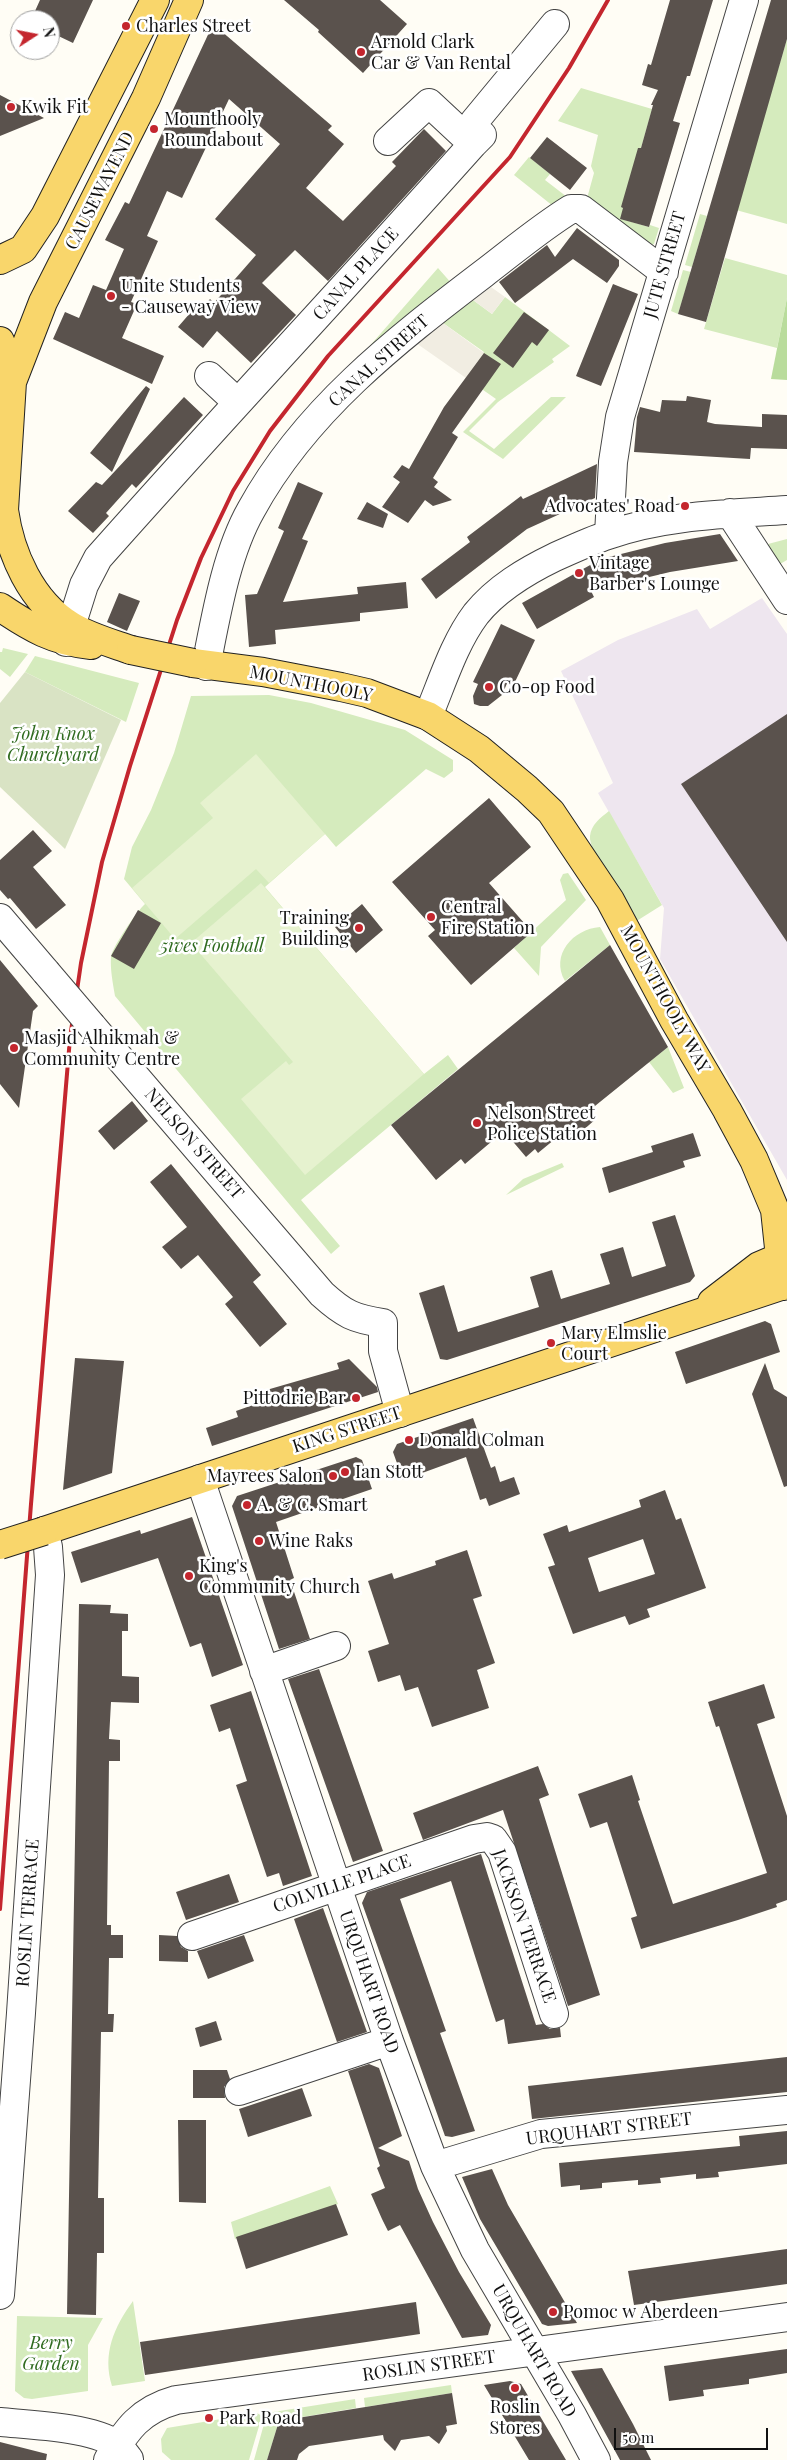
<!DOCTYPE html>
<style>
body{margin:0}
#map{position:relative;width:787px;height:2460px;overflow:hidden;background:#fffdf5;font-family:"Playfair Display",serif}
canvas{display:block}
.north{position:absolute;left:10px;top:10px;width:50px;height:50px;box-sizing:border-box;background:#fff;border:1px solid #a0a0a0;border-radius:50%;rotate:79deg;font-size:14px;font-weight:700;line-height:20px;text-align:center;color:#111}
.north::after{content:'';display:block;margin:auto;width:18px;height:22px;background:#c4262e;clip-path:polygon(50% 0,100% 100%,50% 72%,0 100%)}
.scale{position:absolute;left:614px;top:2428px;width:154px;height:22px;box-sizing:border-box;border:2px solid #111;border-top:0;padding-left:6px;font-size:15px;line-height:18px;white-space:nowrap;color:#111;-webkit-text-stroke:4px #fff;paint-order:stroke}
</style>
<div id="map">
<canvas width="787" height="2460"></canvas>
<div class="north">N</div>
<div class="scale">50 m</div>
</div>
<script>
const ctx = document.querySelector('canvas').getContext('2d');
ctx.lineJoin = 'round';
function fill(path, color) { ctx.fillStyle = color; ctx.fill(path, 'evenodd'); }
function strokePath(path, color, width, dash) { ctx.strokeStyle = color; ctx.lineWidth = width; ctx.lineCap = dash ? 'butt' : 'round'; ctx.setLineDash(dash || []); ctx.stroke(path); }
function write(font, color, halo, rows, align = 'center') {
  ctx.font = font + ' "Playfair Display",serif'; ctx.lineWidth = 5; ctx.setLineDash([]); ctx.textBaseline = 'middle'; ctx.strokeStyle = halo; ctx.fillStyle = color; for (const [text, x, y, turn = 0] of rows) {
    ctx.save(); ctx.translate(x, y); ctx.rotate((+turn || 0) * Math.PI / 180); ctx.textAlign = isNaN(turn) ? turn : align; if (halo) ctx.strokeText(text, 0, 0); ctx.fillText(text, 0, 0); ctx.restore();
  }
}
fill(new Path2D(`
 M762,598L787,634V1180L660,959L664,908L598,793L613,783L561,671L618,640L697,609L710,629Z`), '#eee6ef');
fill(new Path2D(`
 M787,39V224L736,210Z
 M581,88L652,109L621,219L649,227L650,225L659,228L654,244L649,246L586,202L594,173L591,166L598,135L558,121Z
 M529,157L550,174L545,180L567,197L553,206L514,175Z
 M700,214L707,216L692,267L685,265Z
 M725,258L787,275V298L777,348L704,329Z
 M438,268L453,285L346,373Z
 M683,270L691,272L678,314L671,311Z
 M505,297L570,346L552,359L554,362L498,402L469,431L494,449L551,397H566L503,459L463,432L496,399L466,378L484,352L443,323L473,300L492,314Z
 M787,539V560L780,564L768,544Z
 M3,648L28,654L10,677L0,669V652H2Z
 M35,656L139,683L126,722L25,672Z
 M269,695L311,703L405,730L453,760V771L444,778L426,769L336,847L325,834L265,887L424,1074L448,1055L458,1069L301,1200L340,1246L331,1254L115,996C113,984 110,969 111,957C112,947 138,910 145,904L124,879L132,847L151,810L174,753L191,696Z
 M609,811L662,905L635,922C625,905 588,852 590,836C591,825 600,818 609,811Z
 M568,873L586,900L541,947L539,976L514,948L566,900L560,880L563,874Z
 M600,927L610,945L565,981C550,955 573,929 600,927Z
 M668,1047L684,1088L673,1093L649,1062Z
 M562,1163L564,1167L506,1195L523,1179Z
 M330,2186L338,2204L235,2239L231,2222Z
 M133,2301L145,2381L112,2386C102,2354 114,2327 133,2301Z
 M17,2316L103,2318L88,2345V2391L32,2399L24,2398L15,2391Z
 M451,2385L452,2393L365,2407L364,2398Z
 M355,2399L356,2408L279,2421L267,2460H254L267,2413Z
 M257,2413L262,2416L249,2460H171L162,2452L161,2439L167,2428Z`), '#d5ebbd');
fill(new Path2D(`
 M787,298V380L771,379Z`), '#b9dc9c');
fill(new Path2D(`
 M25,672L121,720L65,849L0,787V703Z`), '#d9e3c4');
fill(new Path2D(`
 M256,754L325,834L269,883L256,869L175,939L132,888L213,818L200,803Z
 M261,883L424,1074L305,1175L241,1099L286,1061L289,1065L293,1062L191,943Z`), '#e6f2cf');
fill(new Path2D(`
 M491,287L505,297L492,314L473,300Z
 M443,323L484,353L466,378L416,343Z`), '#f1ede2');
fill(new Path2D(`
 M40,0H93L73,43L50,32V20H31Z
 M284,0H380L407,24L363,73L318,32L319,30Z
 M670,0H713L690,76H687L673,121L680,123L649,227L620,219L623,208L621,207L638,148H641L653,105H651L658,90L642,85L648,64L651,65Z
 M771,0H787V39L706,322L678,314Z
 M213,24L332,126L328,130L344,144L306,188L343,221L396,166L392,162L424,129L446,151L328,281L295,250L262,283L296,315L251,363L217,331L203,348L178,327L197,305L202,309L210,299L214,303L256,255L215,219L280,144L229,99L182,198L167,191L147,236L158,241L131,302L137,304L122,338L164,356L152,384L53,339L65,312L79,318L93,285L106,290L124,249L105,240L125,202L129,204Z
 M0,95L44,118L0,136Z
 M547,137L587,168L570,190L530,158Z
 M577,228L619,260V266L607,283L573,259L515,303L499,282L547,245L555,257Z
 M613,284L638,294L601,386L576,376Z
 M524,312L549,330L537,346L532,342L513,368L493,353Z
 M484,353L501,364L452,433L458,437L433,478L438,482L434,487L452,500L433,506L425,500L408,523L382,507L400,482L393,477L402,465L409,469L444,407Z
 M146,386L150,389L112,472L90,453Z
 M687,396L711,400L707,422L715,424L762,427V414L787,415V449L751,448L750,459L634,452L637,417L640,407L660,412L662,400L686,401Z
 M184,397L203,415L136,488L132,484L106,513L109,516L93,533L68,511L96,482L102,485Z
 M597,464L595,498L527,529L436,599L421,579L470,542L467,537L521,496L523,499Z
 M298,482L323,493L302,539L308,541L283,602L358,594L357,587L406,582L408,608L360,613V621L275,630L276,644L249,647L245,595L257,594L284,531L278,528Z
 M367,502L388,514L383,528L357,519Z
 M720,534L738,561L670,572L591,591L594,597L537,629L522,603L601,559L665,543Z
 M119,593L140,601L127,631L107,622Z
 M501,624L535,640L514,684L508,681L502,695L488,706H480L474,704L473,696L478,684L473,682Z
 M787,714V942L681,784Z
 M489,798L531,847L489,883L532,932L471,985L428,936L435,930L392,882Z
 M33,830L52,851L33,867L66,905L36,929L10,898L8,899L0,890V860Z
 M362,904L383,930L356,953L335,927Z
 M138,910L161,923L134,969L111,956Z
 M610,945L668,1047L590,1110L597,1118L573,1139L566,1130L538,1153L535,1149L526,1157L504,1131L465,1164L461,1159L436,1180L391,1125Z
 M0,960L38,1006L33,1011L19,1108L0,1084Z
 M132,1101L148,1121L114,1150L98,1131Z
 M693,1133L701,1156L683,1161L685,1167L609,1193L602,1168L653,1152L651,1146Z
 M171,1164L261,1275L253,1282L287,1324L260,1347L225,1304L233,1297L198,1255L181,1269L162,1247L187,1227L150,1182Z
 M675,1215L695,1276L690,1282L447,1360L440,1359L419,1293L444,1285L458,1332L539,1307L530,1277L552,1270L561,1299L610,1284L600,1254L623,1247L632,1277L666,1266L652,1222Z
 M765,1321L771,1324L780,1352L686,1384L675,1352Z
 M75,1358L124,1361L112,1473L63,1490Z
 M349,1359L377,1387L378,1392L212,1446L206,1428L238,1417L236,1411L270,1399L263,1391L339,1369L337,1363Z
 M765,1363L774,1389L787,1397V1486L784,1487L752,1394Z
 M473,1418L491,1468L495,1466L500,1482L514,1477L520,1494L489,1506L486,1498L480,1500L466,1457L403,1480L393,1452L397,1444Z
 M356,1457L362,1460L372,1489L276,1522L294,1578L290,1580L310,1639L279,1649L232,1506L237,1496Z
 M665,1490L676,1520L681,1518L706,1588L647,1609L650,1617L629,1625L625,1616L573,1634L548,1567L555,1565L543,1534L567,1525L569,1532L641,1507L639,1500ZM643,1539L655,1574L599,1592L588,1558Z
 M192,1517L243,1665L212,1677L201,1643L190,1647L158,1558L81,1583L71,1552L140,1530L141,1534Z
 M467,1550L482,1596L473,1599L495,1663L477,1670L489,1708L432,1727L418,1687L405,1691L400,1675L378,1682L368,1651L389,1644L368,1581L392,1573L394,1579L436,1565L435,1561Z
 M79,1604L111,1605L110,1613L128,1614V1631H122V1676L139,1677V1703L111,1702L109,1739L120,1740V1761H109L107,1925H111V1935H123V1958H109L108,2014H114L113,2032H101L98,2198H104V2253H97L96,2315L67,2314Z
 M319,1669L383,1851L353,1862L288,1679Z
 M764,1684L775,1718L757,1724L787,1816V1900L776,1904L777,1907L738,1920L641,1949L631,1918L637,1916L607,1822L590,1828L578,1794L632,1775L640,1800L638,1801L673,1904L767,1873L719,1726L716,1727L708,1702Z
 M251,1691L312,1876L283,1886L279,1873L267,1877L236,1785L247,1781L230,1728L219,1732L210,1705Z
 M538,1766L549,1795L539,1799L600,1995L568,2006L503,1810L423,1840L413,1813Z
 M481,1854L536,2025L543,2024L550,2029L560,2028L561,2037L508,2044L504,2019L496,2022L451,1881L400,1899L446,2031L440,2033L475,2131L452,2137L445,2136L362,1903L367,1892Z
 M229,1874L239,1902L186,1920L176,1892Z
 M323,1908L367,2032L337,2042L294,1919Z
 M159,1935L177,1936L181,1947L188,1951V1962L159,1961Z
 M244,1935L254,1961L208,1979L197,1951Z
 M216,2021L222,2040L200,2047L195,2028Z
 M787,2057V2092L532,2119L528,2086Z
 M369,2064L379,2068L402,2136L378,2148L409,2161L418,2189L433,2222L459,2272L491,2325L488,2335L462,2338L400,2225L388,2231L382,2219L371,2194L385,2188L377,2168L380,2166L348,2071Z
 M193,2070H227L230,2079L224,2087L225,2098H193Z
 M302,2088L312,2116L248,2137L239,2109Z
 M178,2120H206V2203L179,2202Z
 M787,2131V2164L718,2172L719,2177L696,2179V2174L660,2178L661,2183L638,2185V2180L602,2183V2188L580,2190V2185L561,2187L559,2163L740,2146L739,2136Z
 M492,2169L508,2205L577,2323L548,2326L542,2324L480,2219L462,2177Z
 M336,2204L348,2235L246,2269L236,2237Z
 M787,2249V2284L634,2305L628,2271Z
 M416,2302L420,2334L145,2375L140,2342Z
 M787,2349V2373L749,2379V2384L703,2390L704,2396L669,2401L664,2366Z
 M602,2368L633,2424L651,2460H620L571,2371Z
 M510,2381L521,2384L566,2460H529L484,2385Z
 M452,2393L457,2424L446,2426L447,2431L439,2444L429,2436L401,2440L395,2451L384,2440L383,2435L309,2446L299,2454L297,2460H267L279,2421Z
 M0,2442L47,2454L46,2460H0Z`), '#5a524d');
const minor = new Path2D(`
 M388,141L429,103L473,144L482,135
 M209,376L237,402
 M730,513L787,600
 M609,534L613,462L620,417L744,0
 M66,642L84,585L98,558C222,418 349,283 473,144L474,122L555,24
 M206,666C216,616 226,554 251,510C305,411 395,341 483,274C512,252 540,228 571,209H581L664,272
 M428,716C442,683 454,643 476,614C497,588 526,571 555,557C573,549 590,541 608,535C664,515 728,514 787,510
 M0,918L46,972
 M92,1026L322,1294C344,1314 354,1319 383,1323V1351L400,1413
 M200,1479L389,2041L435,2166L475,2250L572,2415L596,2460
 M264,1671L336,1646
 M192,1936L474,1839L487,1837L493,1839L502,1852L554,2014
 M239,2091L389,2041
 M435,2166L541,2134L787,2110
 M0,2295L21,2013L50,1575L48,1547L44,1531
 M0,2422C31,2425 90,2427 116,2444C121,2448 125,2454 129,2459
 M108,2460C127,2429 140,2410 176,2400L787,2317`);
const major = new Path2D(`
 M0,260L23,249L45,216L155,0
 M0,341L7,357L12,382L4,510L0,525
 M12,382L43,302L146,98L189,0
 M4,510C10,553 31,602 71,626C89,637 111,643 131,650
 M0,607C31,628 53,641 91,645
 M193,663L263,672L341,687L367,693L428,716L479,749L527,789L551,812L610,900L674,1020L727,1110L754,1160L775,1210L783,1286
 M712,1302L759,1266L787,1254
 M44,1531L787,1284`);
strokePath(minor, '#444', 30);
strokePath(major, '#222', 30);
strokePath(minor, '#fff', 28);
strokePath(major, '#f9d66b', 28);
strokePath(new Path2D(`
 M0,1909L31,1504L70,1038L81,963L102,862L130,766L177,620L201,558L233,491L270,431L328,356L510,157L569,68L608,0`), '#c4262e', 4);
const minorBridge = new Path2D(`
 M46,972L92,1026`);
const majorBridge = new Path2D(`
 M131,650L193,663
 M0,1545L44,1531`);
strokePath(minorBridge, '#444', 30, []);
strokePath(majorBridge, '#222', 30, []);
strokePath(minorBridge, '#fff', 28);
strokePath(majorBridge, '#f9d66b', 28);
for (const [x, y, r, color] of [
 [126,26,5,"#c4262e"],
 [361,52,5,"#c4262e"],
 [11,107,5,"#c4262e"],
 [154,129,5,"#c4262e"],
 [111,296,5,"#c4262e"],
 [685,506,5,"#c4262e"],
 [579,573,5,"#c4262e"],
 [489,687,5,"#c4262e"],
 [431,917,5,"#c4262e"],
 [359,928,5,"#c4262e"],
 [14,1048,5,"#c4262e"],
 [477,1123,5,"#c4262e"],
 [551,1343,5,"#c4262e"],
 [356,1398,5,"#c4262e"],
 [409,1440,5,"#c4262e"],
 [345,1472,5,"#c4262e"],
 [333,1476,5,"#c4262e"],
 [247,1505,5,"#c4262e"],
 [259,1541,5,"#c4262e"],
 [189,1576,5,"#c4262e"],
 [553,2312,5,"#c4262e"],
 [515,2388,5,"#c4262e"],
 [209,2418,5,"#c4262e"]
]) { const dot = new Path2D(); dot.arc(x, y, r, 0, 2 * Math.PI); ctx.fillStyle = color; ctx.fill(dot); strokePath(dot, '#fff', 2); }
write('18px', '#111', '#fff', [
 ["Charles Street",136,26],
 ["Arnold Clark",371,42],
 ["Car & Van Rental",371,63],
 ["Kwik Fit",21,107],
 ["Mounthooly",164,119],
 ["Roundabout",164,140],
 ["Unite Students",121,286],
 ["- Causeway View",121,307],
 ["Advocates' Road",675,506,"right"],
 ["Vintage",589,563],
 ["Barber's Lounge",589,584],
 ["Co-op Food",499,687],
 ["Central",441,907],
 ["Fire Station",441,928],
 ["Training",349,918,"right"],
 ["Building",349,939,"right"],
 ["Masjid Alhikmah &",24,1038],
 ["Community Centre",24,1059],
 ["Nelson Street",487,1113],
 ["Police Station",487,1134],
 ["Mary Elmslie",561,1333],
 ["Court",561,1354],
 ["Pittodrie Bar",346,1398,"right"],
 ["Donald Colman",419,1440],
 ["Ian Stott",355,1472],
 ["Mayrees Salon",323,1476,"right"],
 ["A. & C. Smart",257,1505],
 ["Wine Raks",269,1541],
 ["King's",199,1566],
 ["Community Church",199,1587],
 ["Pomoc w Aberdeen",563,2312],
 ["Roslin",515,2407,"center"],
 ["Stores",515,2428,"center"],
 ["Park Road",219,2418]
], 'left');
write('18px', '#111', '#fff', [
 ["CAUSEWAYEND",100,191,-63],
 ["JUTE STREET",665,265,-74],
 ["CANAL PLACE",356,274,-48],
 ["CANAL STREET",379,361,-42],
 ["MOUNTHOOLY",311,684,11],
 ["MOUNTHOOLY WAY",665,999,61],
 ["NELSON STREET",194,1144,49],
 ["KING STREET",347,1430,-18],
 ["COLVILLE PLACE",342,1884,-19],
 ["ROSLIN TERRACE",28,1913,-86],
 ["JACKSON TERRACE",524,1926,71],
 ["URQUHART ROAD",369,1982,71],
 ["URQUHART STREET",609,2129,-7],
 ["URQUHART ROAD",534,2351,60],
 ["ROSLIN STREET",429,2366,-8]
]);
write('italic 18px', '#2f6b1f', '#fff', [
 ["John Knox",53,734],
 ["Churchyard",53,755],
 ["5ives Football",212,946],
 ["Berry",51,2343],
 ["Garden",51,2364]
]);
</script>
